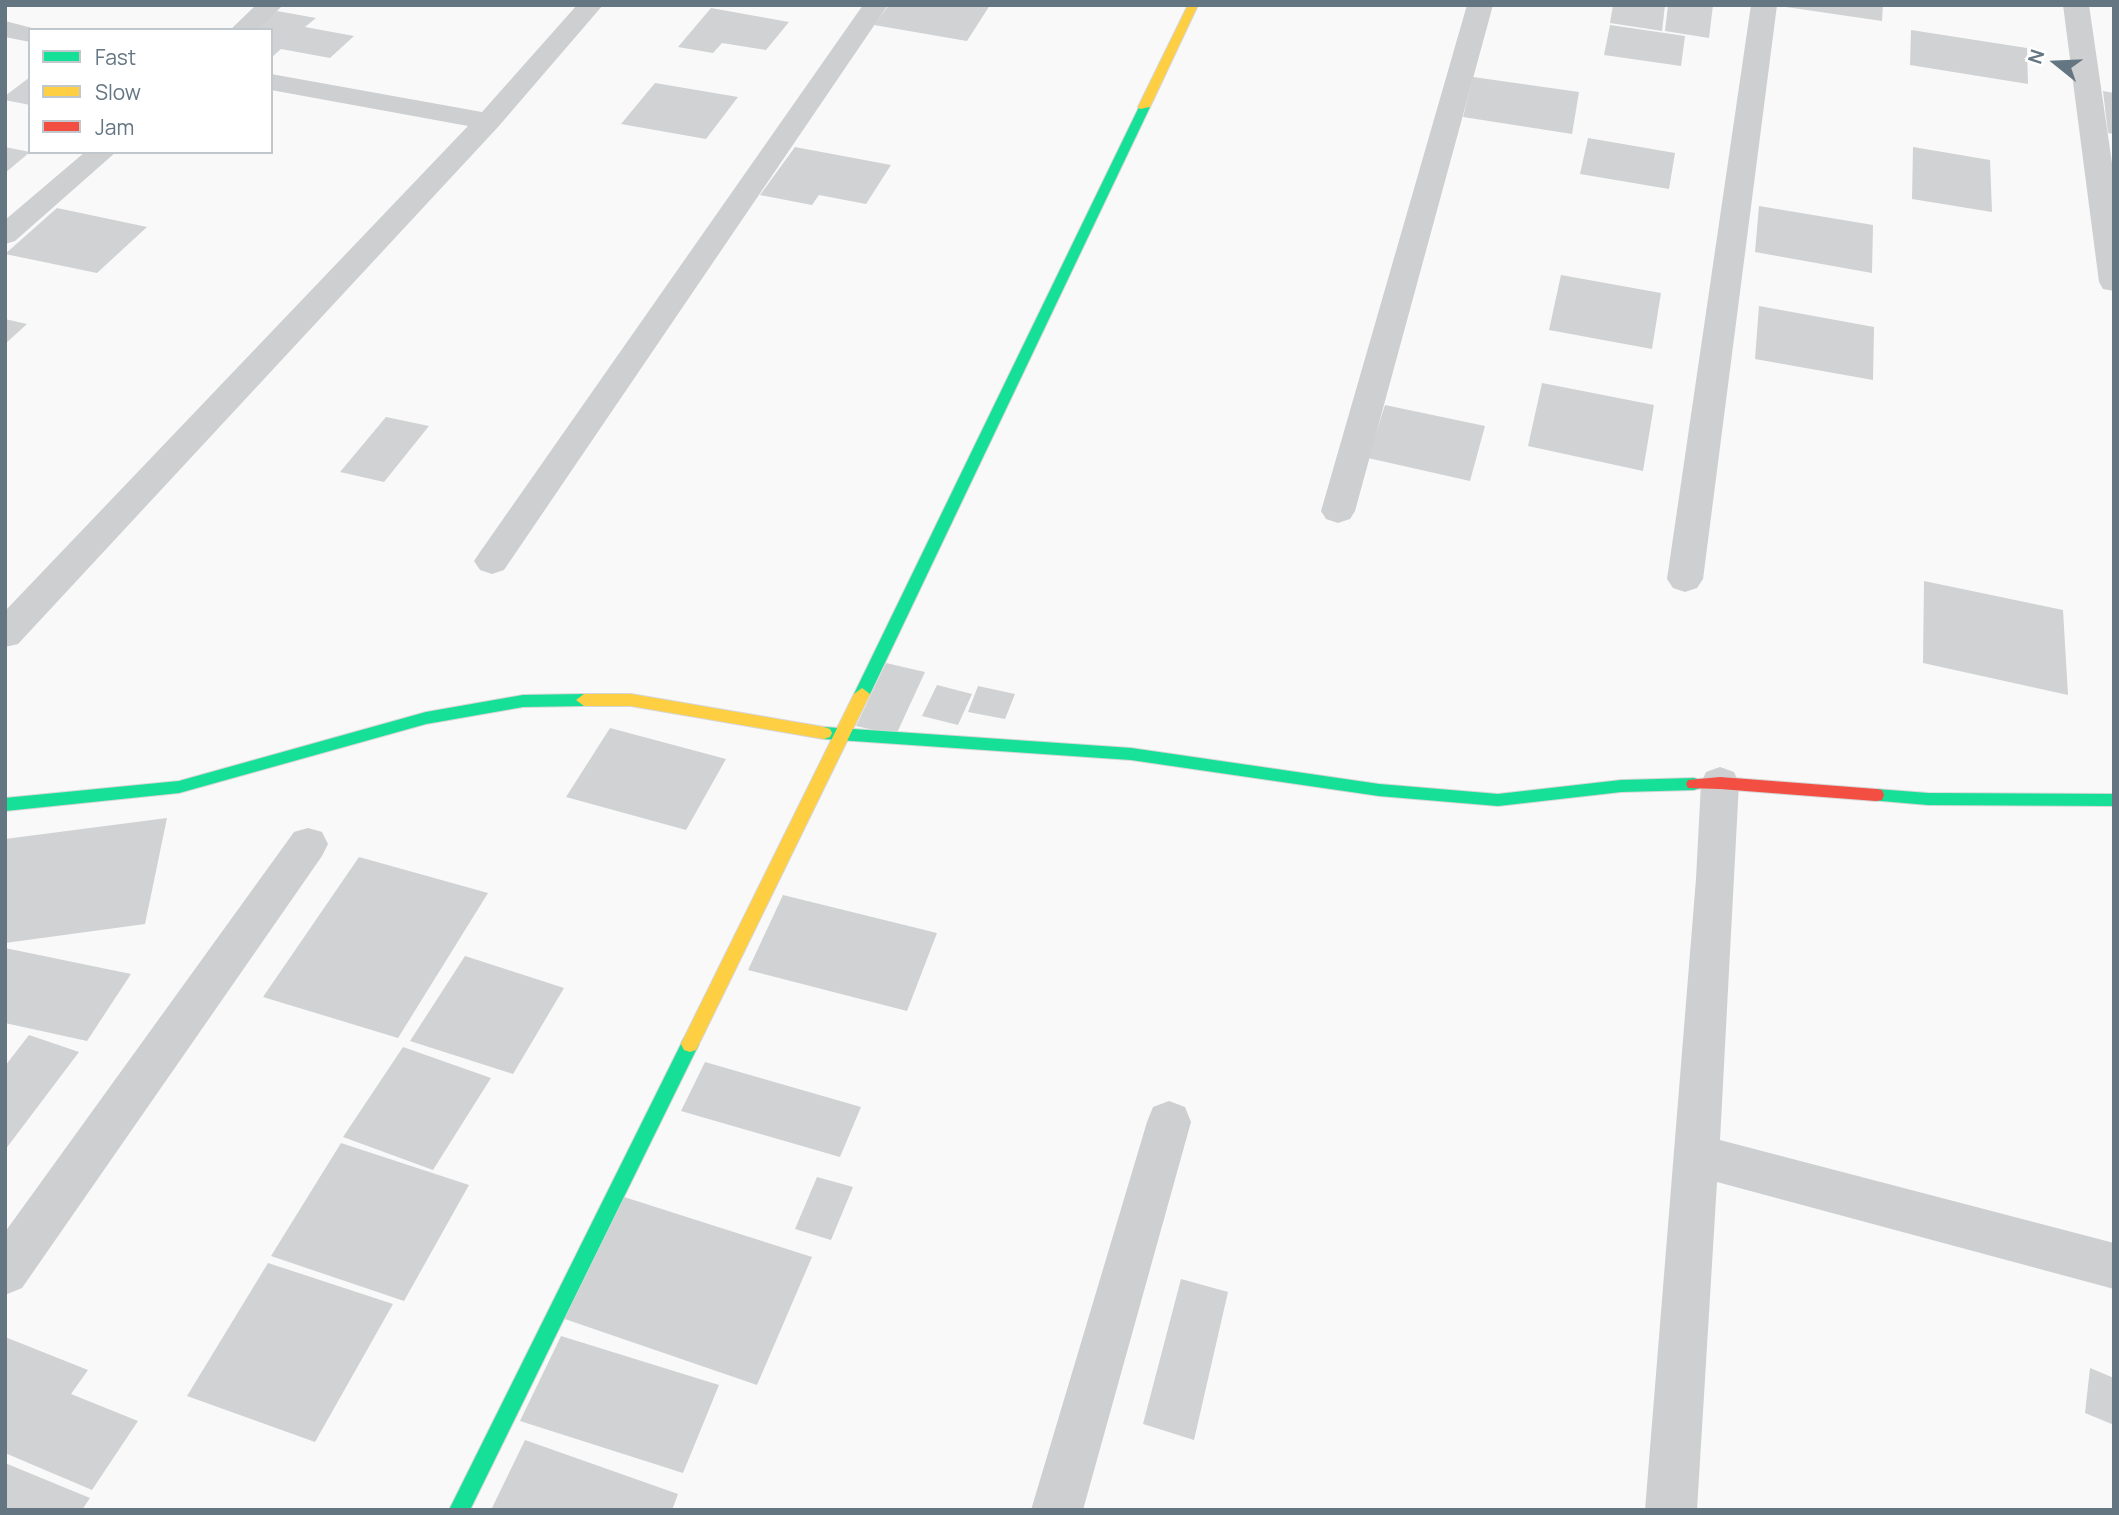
<!DOCTYPE html>
<style>
body{margin:0}
#map{position:relative;width:2119px;height:1515px;overflow:hidden;background:#f9f9f9;font-family:Manrope,sans-serif}
canvas{display:block}
.frame{position:absolute;inset:0;border:7px solid #657683;pointer-events:none}
.legend{position:absolute;left:28px;top:28px;width:245px;height:126px;box-sizing:border-box;background:#fff;border:2px solid #c1c8cd;margin:0;padding:9px 12px;list-style:none;font-size:21px;color:#657683}
.legend li{display:flex;align-items:center;gap:14px;height:35px}
.legend b{width:35px;border:2px solid #c1c8cd}
.north{position:absolute;left:2021px;top:28px;width:70px;height:70px;-webkit-text-stroke:5px #fff;paint-order:stroke;rotate:288deg;font-size:19px;font-weight:700;line-height:28px;text-align:center;color:#657683}
.north::after{content:'';display:block;margin:auto;width:24px;height:32px;background:#657683;clip-path:polygon(50% 0,100% 100%,50% 72%,0 100%)}
</style>
<div id="map">
<canvas width="2119" height="1515"></canvas>
<div class="frame"></div>
<ul class="legend">
<li><b style="height:9px;background:#16e098"></b>Fast</li>
<li><b style="height:9px;background:#ffcf43"></b>Slow</li>
<li><b style="height:9px;background:#f24e42"></b>Jam</li>
</ul>
<div class="north">N</div>
</div>
<script>
const ctx = document.querySelector('canvas').getContext('2d');
ctx.lineJoin = 'round';
function fill(path, color) { ctx.fillStyle = color; ctx.fill(path, 'evenodd'); }
function strokePath(path, color, width, dash) { ctx.strokeStyle = color; ctx.lineWidth = width; ctx.lineCap = dash ? 'butt' : 'round'; ctx.setLineDash(dash || []); ctx.stroke(path); }
fill(new Path2D(`
 M889,5H990L967,41L874,25Z
 M1613,5H1665L1662,31L1610,23Z
 M1668,5H1713L1709,38L1665,31Z
 M1787,5H1883L1882,21L1786,7Z
 M711,8L789,22L766,50L722,43L713,53L678,47Z
 M277,11L316,18L305,27L354,36L330,58L281,49L271,58V30H255Z
 M1610,25L1685,36L1681,66L1604,55Z
 M1911,30L2027,48L2028,84L1910,65Z
 M30,77V105L5,100V96Z
 M1473,77L1579,92L1572,134L1463,117Z
 M655,83L738,97L706,139L621,124Z
 M2103,91L2114,93V134L2108,133Z
 M1588,138L1675,153L1669,189L1580,174Z
 M5,147L30,152L5,173Z
 M795,147L891,165L866,204L819,195L812,205L760,195Z
 M1913,147L1990,160L1992,212L1912,199Z
 M1759,206L1873,225L1872,273L1755,252Z
 M57,208L147,227L97,273L5,254Z
 M1561,275L1661,293L1652,349L1549,330Z
 M1759,306L1874,327L1873,380L1755,359Z
 M5,319L27,324L5,344Z
 M1542,383L1654,405L1643,471L1528,446Z
 M1385,405L1485,426L1470,481L1368,458Z
 M386,417L429,426L384,482L340,472Z
 M1924,581L2063,610L2068,695L1923,663Z
 M886,663L925,672L896,735L856,726Z
 M937,685L972,694L958,725L922,716Z
 M978,686L1015,694L1005,719L968,712Z
 M610,728L726,759L686,830L566,797Z
 M167,818L145,924L5,943V839Z
 M359,857L488,893L398,1038L263,997Z
 M783,895L937,933L907,1011L748,970Z
 M5,948L131,974L87,1041L5,1023Z
 M465,956L564,988L513,1074L410,1041Z
 M29,1035L79,1052L5,1150V1066Z
 M403,1047L491,1078L433,1170L343,1137Z
 M705,1062L861,1107L840,1157L681,1111Z
 M341,1143L469,1185L404,1301L271,1256Z
 M817,1177L853,1187L831,1240L795,1229Z
 M621,1196L812,1257L757,1385L559,1317Z
 M268,1263L393,1304L315,1442L187,1396Z
 M1181,1279L1228,1292L1194,1440L1143,1424Z
 M561,1336L719,1385L683,1473L520,1421Z
 M5,1337L88,1370L71,1394L138,1421L92,1490L5,1453Z
 M2090,1368L2114,1378V1425L2085,1413Z
 M525,1440L678,1494L672,1510H491Z
 M5,1463L90,1498L82,1510H5Z`), '#d0d2d3');
const fast = new Path2D(`
 M1140,105L1150,107L870,694L867,698H857L854,694Z
 M584,694L592,700L584,706L523,707L426,724L179,793L5,811V798L179,781L426,712L523,695Z
 M824,727L1131,748L1379,784L1498,794L1621,780L1694,778L1700,780L1702,784L1700,788L1694,790L1621,792L1498,806L1379,796L1131,760L824,739L818,737L816,733L818,729Z
 M1876,789L1928,793L2114,794V806L1928,805L1870,800L1868,795L1870,790Z
 M690,1036L696,1038L699,1044L470,1510H449L684,1038Z`);
const slow = new Path2D(`
 M1188,5H1198L1150,107L1140,109L1138,107Z
 M862,688L870,694L696,1050L690,1052L684,1050L681,1044L684,1038L854,694Z
 M584,694H631L824,727L830,729L832,733L830,737L824,739L631,706H584L576,700Z`);
const jam = new Path2D(`
 M1720,777L1876,789L1882,790L1884,795L1882,800L1876,801L1720,789L1688,788L1686,784L1688,780Z`);
strokePath(fast, '#d5d6d7', 2);
strokePath(slow, '#d5d6d7', 2);
strokePath(jam, '#d5d6d7', 2);
fill(new Path2D(`
 M256,5H283L258,30H230Z
 M577,5H603L498,127L18,644L5,647V611L468,126L271,90V74L482,112Z
 M863,5H888L504,570L492,574L480,570L474,561L480,552Z
 M1467,5H1493L1355,511L1350,519L1338,523L1326,519L1321,511Z
 M1751,5H1777L1703,579L1697,588L1685,592L1673,588L1667,579Z
 M2063,5H2089L2114,177V291L2103,289L2099,282Z
 M5,21L40,30H30V42L5,37Z
 M85,152H116L15,241L5,244V220Z
 M1720,767L1734,772L1739,783L1720,1140L2114,1243V1289L1717,1182L1697,1510H1645L1696,879L1701,783L1706,772Z
 M308,828L322,832L328,844L322,856L22,1288L5,1295V1232L294,832Z
 M1169,1101L1185,1107L1191,1122L1083,1510H1031L1147,1122L1153,1107Z`), '#cecfd0');
fill(fast, '#16e098');
fill(slow, '#ffcf43');
fill(jam, '#f24e42');
</script>
